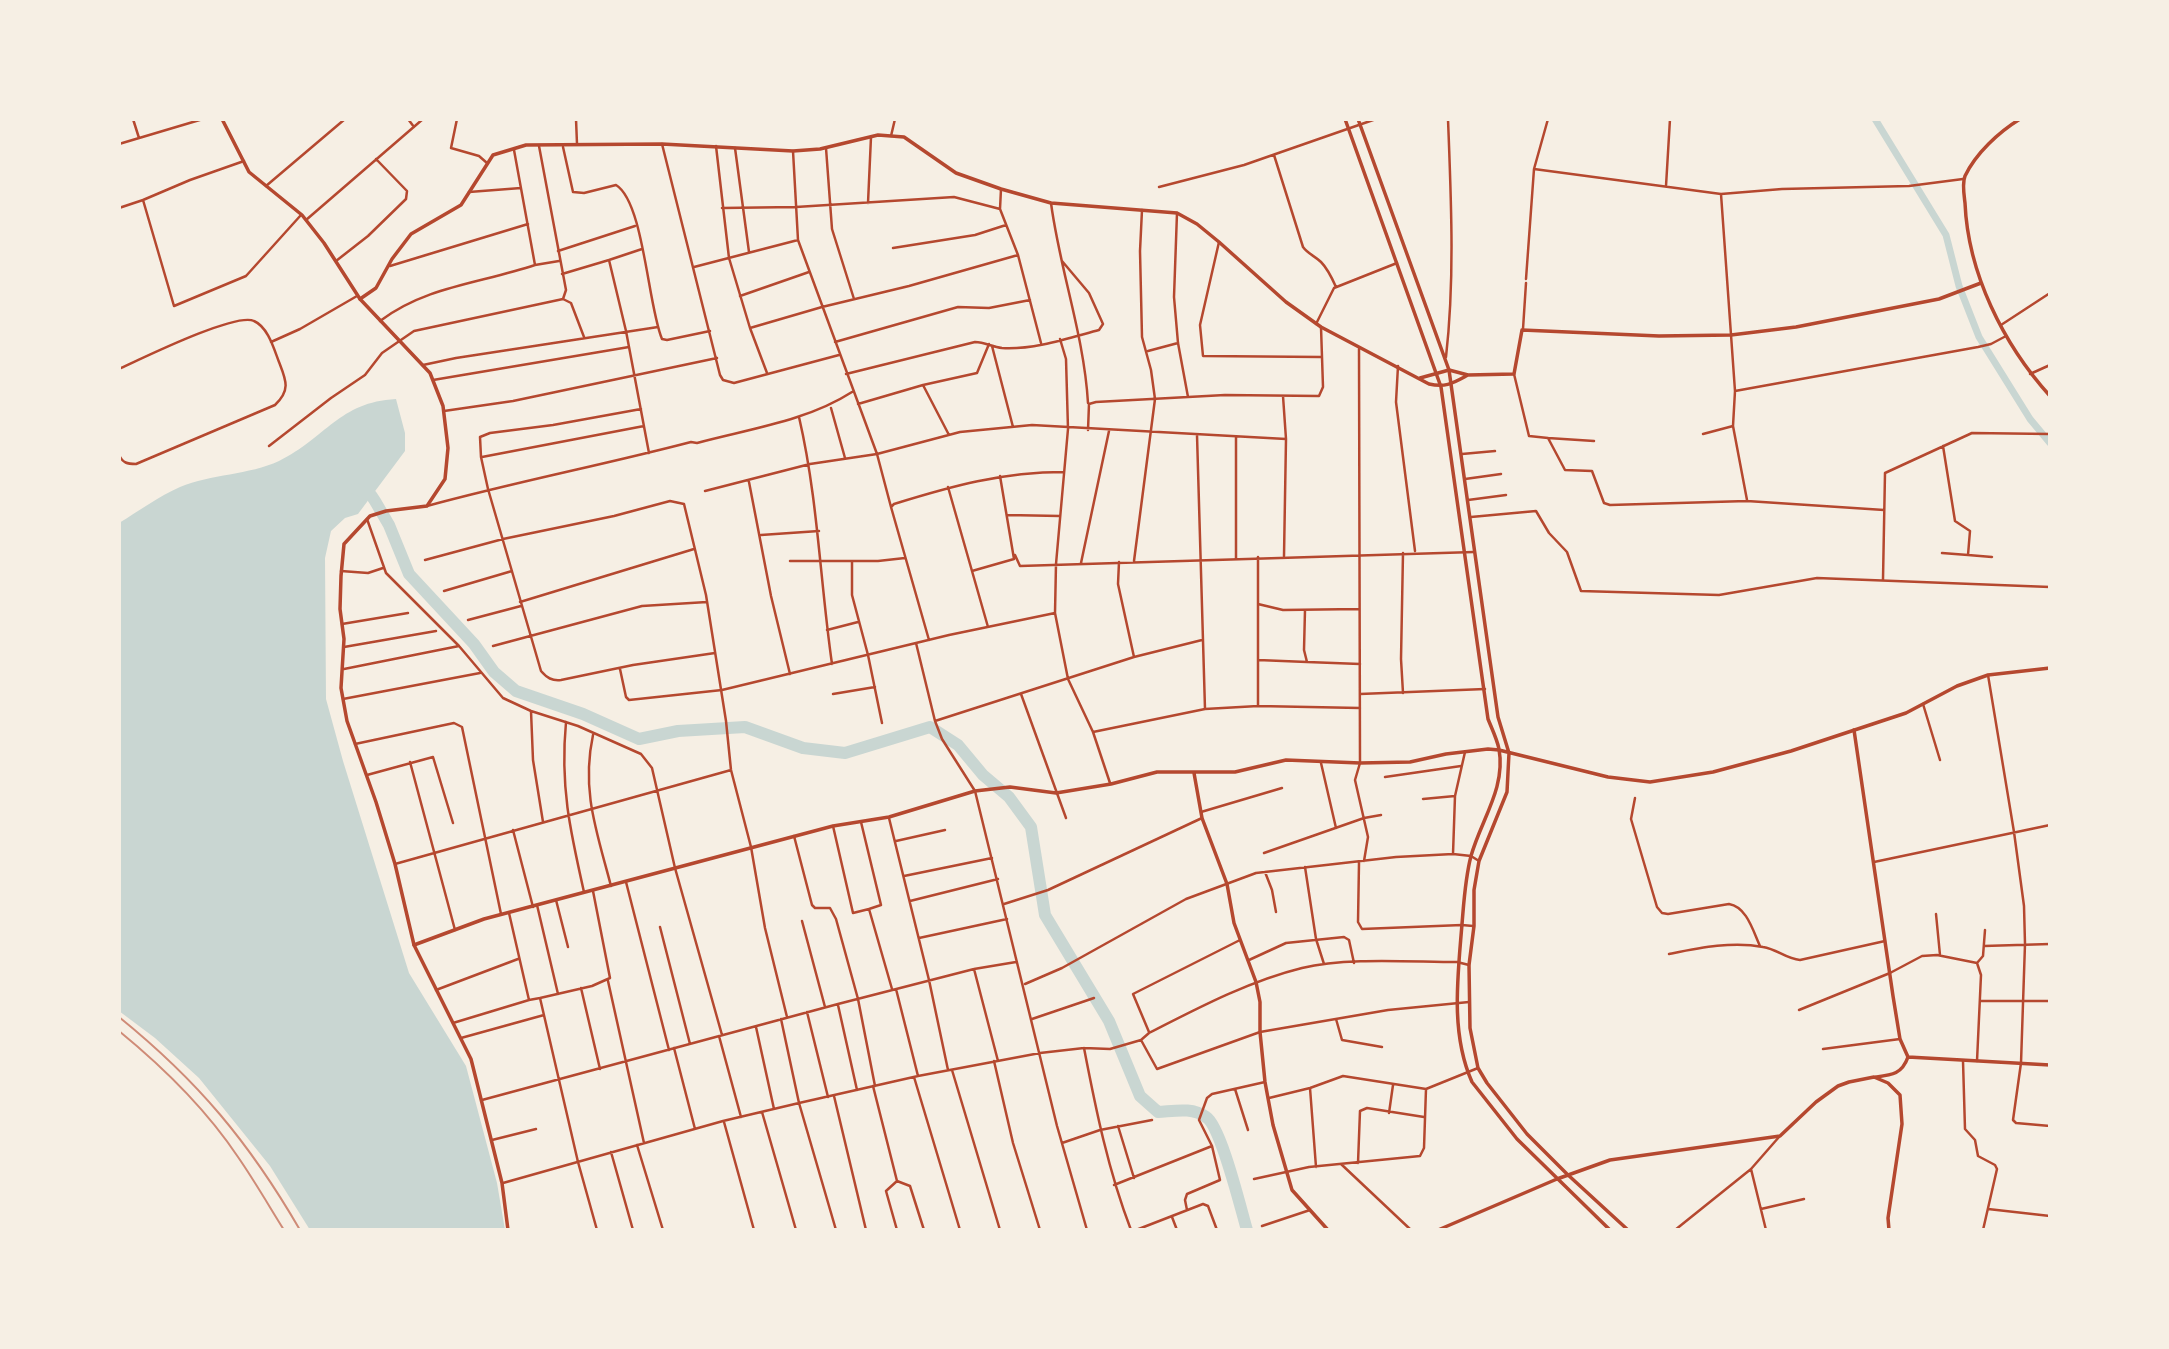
<!DOCTYPE html>
<style>
body{margin:0}
#map{position:relative;width:2169px;height:1349px;overflow:hidden;background:#f6efe4;font-family:Signika,sans-serif}
canvas{display:block}
.frame{position:absolute;inset:0;border:121px solid #f6efe4;pointer-events:none}
</style>
<div id="map">
<canvas width="2169" height="1349"></canvas>
<div class="frame"></div>
</div>
<script>
const ctx = document.querySelector('canvas').getContext('2d');
ctx.lineJoin = 'round';
function fill(path, color) { ctx.fillStyle = color; ctx.fill(path, 'evenodd'); }
function strokePath(path, color, width, dash) { ctx.strokeStyle = color; ctx.lineWidth = width; ctx.lineCap = dash ? 'butt' : 'round'; ctx.setLineDash(dash || []); ctx.stroke(path); }
fill(new Path2D(`
 M396,399L405,433V451L358,514L345,518L331,531L325,558L326,699L343,761L409,973L466,1066L497,1183L505,1230H310L270,1166L199,1078L155,1038L119,1011V523C139,511 159,496 180,487C211,474 249,475 279,461C326,438 339,402 396,399Z`), '#c9d6d2');
strokePath(new Path2D(`
 M1875,119L1946,235L1959,286L1979,337L2030,419L2050,443`), '#c9d6d2', 7);
strokePath(new Path2D(`
 M356,489L371,495L375,501L389,525L409,574L474,644L494,672L516,691L583,714L639,739L678,731L745,727L803,748L845,753L930,727L958,745L983,775L1009,797L1031,827L1045,915L1109,1021L1140,1096L1158,1112C1175,1111 1192,1107 1206,1117C1221,1126 1241,1210 1247,1230`), '#c9d6d2', 12);
strokePath(new Path2D(`
 M133,119L139,138
 M408,119L414,127
 M457,119L451,148L479,156L487,163
 M576,119L577,144
 M891,136L895,119
 M119,144L203,119
 M662,144L720,375L723,380L734,383L839,355
 M716,146L729,258L750,328L767,373
 M563,147L573,192L584,193L616,185C644,202 648,307 662,339L667,340L710,331
 M735,148L749,252
 M826,148L832,229L854,299
 M793,151L798,240L877,454L891,507
 M1274,155L1303,247C1308,254 1315,256 1321,262C1328,269 1332,278 1336,287
 M244,161L190,180L143,200L174,306L246,276L301,215
 M1534,169L1721,194L1782,189L1909,186L1963,179
 M266,186L345,119
 M1666,186L1670,119
 M1159,187L1244,165L1376,119
 M1001,189L1000,209L1018,255L1041,343
 M469,192L521,188
 M1721,194L1735,391L1733,426L1747,500
 M868,203L871,137
 M1051,203C1060,271 1084,335 1088,403
 M119,208L143,200
 M722,208L796,207L954,197L1000,209
 M1177,213L1174,297L1178,343L1188,397
 M306,220L423,119
 M1219,242L1200,325L1203,356L1321,357
 M893,248L975,235L1006,225
 M558,251L635,226
 M609,260L642,249
 M336,261L368,236L406,199L407,191L376,159
 M535,265L559,261
 M390,266L528,224
 M694,267L798,240
 M562,274L609,260L626,331L649,453
 M1526,279L1534,169L1548,119
 M740,296L809,272
 M563,299L571,303L584,337
 M380,321C426,286 482,283 535,265L514,150
 M1316,324L1334,288L1397,263
 M2001,325L2050,293
 M750,328L822,307L909,286L1018,255
 M1523,329L1526,283
 M1060,339L1066,359L1068,429L1056,564L1055,613L1068,679L1093,732L1110,783
 M271,342L300,329L357,296
 M835,342L958,307L989,308L1030,300
 M992,346L1013,427
 M1359,349L1360,763L1355,780L1368,837L1364,861
 M1148,351L1178,343
 M1446,357C1455,278 1451,198 1448,119
 M423,365L456,358L658,327
 M1398,366L1396,402L1415,551
 M119,369C141,359 236,312 254,321C268,327 274,349 279,362C286,380 291,390 275,405L136,464C127,464 123,463 119,455
 M846,374L975,342C985,342 992,347 1002,348C1033,350 1069,338 1099,330L1103,324L1089,293L1062,261
 M1514,374L1529,436L1548,438L1565,470L1592,471L1604,503L1610,505L1747,501L1884,510
 M2030,374L2050,365
 M433,380L629,347
 M923,385L949,435
 M1735,391L1978,347L1991,344L2006,336
 M1283,396L1286,439L1284,556
 M858,404L923,385L977,373L989,344
 M831,408L845,458
 M641,409L553,425L490,433L480,437L481,457L488,489L541,671C547,678 552,681 561,680L633,665L715,653
 M444,411L513,401L717,358
 M799,417C818,499 820,581 832,664
 M1088,430L1089,404L1096,402L1225,395L1319,396L1323,387L1321,327
 M1703,434L1733,426
 M1197,435L1205,709
 M1236,437V558
 M1548,438L1594,441
 M269,446L331,398L365,375L382,353L414,331L563,299L566,290L539,146
 M1943,446L1955,521L1970,531L1968,555L1992,557
 M1462,454L1495,451
 M482,457L644,426
 M1465,479L1501,474
 M749,482L771,596L790,674
 M948,487L988,627
 M705,491L810,464L877,454L960,432L1032,425L1286,439
 M1468,500L1506,495
 M427,506C515,482 603,465 691,442L697,443C749,429 807,421 852,392
 M1007,515L1060,516
 M1471,517L1536,511L1549,533L1567,552L1581,591L1719,595L1817,578L2050,587
 M367,519L386,573L459,646
 M761,535L819,531
 M1403,553L1401,659L1403,693
 M1942,553L1968,555
 M1015,555L1020,566L1474,552
 M1258,557V705
 M425,560L503,539L614,516L670,501L684,504L706,595L726,721L731,770L751,847L765,928L787,1017
 M790,561H878L905,558
 M852,561V595L868,655L882,723
 M1134,561L1155,399L1151,370L1142,337L1140,251L1142,210
 M1119,562L1118,584L1134,657
 M1081,563L1109,431
 M341,571L368,573L383,568
 M972,571L1014,559L1000,476
 M1883,579L1885,473L1972,433L2050,434
 M444,591L512,571
 M520,602L694,549
 M1258,604L1283,610L1359,609
 M1305,610L1304,650L1307,662L1360,664
 M468,620L521,606
 M342,624L408,613
 M827,630L858,622
 M929,640L891,507L894,504C952,486 1002,472 1064,472
 M916,643L935,721L942,739L975,791L1057,1126L1087,1230
 M493,646L642,606L707,602
 M344,647L436,631
 M1258,660L1307,662
 M344,669L459,646L503,698L531,711L578,726L641,754L652,768L675,868L722,1035
 M620,669L626,697L629,700L722,690L949,635L1055,613
 M1988,675L2014,832L2024,906L2025,944L2021,1063L2013,1120L2016,1123L2050,1126
 M833,694L875,687
 M1021,694L1066,818
 M1360,694L1485,689
 M343,699L480,673
 M1923,704L1940,760
 M531,711L533,760L543,822
 M935,721L1134,657L1202,640
 M566,722C560,786 570,830 584,892
 M1093,732L1205,709L1258,706L1360,708
 M593,735C581,791 597,832 611,886
 M355,744L454,723L462,727L501,914
 M410,762L455,930
 M1321,763L1336,828
 M367,775L433,757L453,823
 M1385,777L1461,766
 M1635,798L1631,819L1657,907L1662,913L1668,914L1729,904C1747,907 1753,931 1760,946
 M1423,799L1455,796
 M1201,812L1282,788
 M889,818L929,980L948,1070
 M861,822L881,905L869,909
 M833,826L853,913L869,909L892,989
 M513,830L533,907
 M794,836L812,905L815,908H830L836,919L858,999L875,1086
 M896,841L945,830
 M1264,853L1364,818L1381,815
 M1453,854L1455,796L1465,752
 M1874,862L2050,825
 M1359,863L1358,922L1362,929L1462,925L1473,926
 M395,864L731,770
 M1305,867L1316,939L1324,964
 M1265,872L1272,890L1276,912
 M904,876L992,858
 M626,882L669,1050
 M556,900L568,947
 M910,901L998,879
 M1004,904L1048,890L1202,818
 M537,905L558,994
 M509,913L529,1000L540,998L578,1162L597,1230
 M1936,914L1940,955
 M802,921L825,1007
 M660,927L690,1044
 M919,938L1007,919
 M1984,946L2050,944
 M1669,954C1699,948 1732,941 1763,947C1777,949 1786,959 1800,960L1885,941
 M1249,960L1286,943L1344,937L1349,940L1354,963
 M1977,963L1983,956L1985,930
 M974,969L998,1061
 M608,981L644,1143
 M1025,984L1062,968L1186,899L1256,873L1396,857L1453,854L1471,856L1479,861
 M581,988L600,1069
 M896,989L918,1076
 M436,990L518,959
 M540,998L592,986L610,978L593,891
 M1980,1001H2050
 M838,1005L857,1090
 M1799,1010L1890,973L1922,956L1937,955L1977,963L1981,975L1977,1061
 M807,1012L828,1097
 M781,1019L799,1103L836,1230
 M1032,1019L1094,998
 M1336,1019L1342,1040L1382,1047
 M453,1023L529,1000
 M756,1027L774,1109
 M1149,1032L1133,994L1240,940
 M719,1036L741,1117
 M461,1038L544,1015
 M1141,1040L1157,1069L1260,1032L1388,1010L1469,1002
 M674,1048L695,1129
 M1084,1048C1096,1110 1108,1170 1131,1230
 M1823,1049L1900,1039
 M994,1061L1013,1143L1040,1230
 M1963,1061L1965,1129L1975,1140L1978,1156L1995,1165L1997,1169L1983,1230
 M952,1070L1000,1230
 M914,1077L960,1230
 M873,1086L897,1181
 M1310,1088L1316,1167
 M1235,1089L1248,1130
 M834,1096L866,1230
 M1269,1098L1310,1088L1343,1076L1426,1089L1478,1068
 M482,1100L838,1004L974,969L1016,962
 M762,1112L796,1230
 M1389,1113L1393,1085
 M724,1122L754,1230
 M1118,1126L1134,1178
 M492,1140L536,1129
 M1062,1143L1100,1130L1152,1120
 M637,1145L663,1230
 M611,1152L633,1230
 M1358,1163L1360,1111L1367,1108L1424,1117
 M1341,1164L1411,1230
 M1751,1169L1766,1230
 M1254,1179L1309,1167L1420,1156L1424,1148L1426,1089
 M503,1183L723,1121L799,1103L918,1076L1040,1053L1084,1048L1110,1049L1141,1040L1149,1033C1198,1008 1249,981 1302,968C1347,957 1411,962 1457,962L1469,965
 M1114,1185L1212,1146L1199,1120L1207,1098L1212,1094L1265,1082
 M1761,1209L1804,1199
 M1988,1209L2050,1216
 M1187,1210L1185,1200L1187,1194L1220,1180L1212,1146
 M1172,1217L1177,1230
 M1262,1226L1310,1210
 M897,1230L886,1191L897,1181L910,1186L924,1230
 M1136,1230L1203,1204L1208,1206L1217,1230
 M1675,1230L1751,1169L1779,1137`), '#b5482f', 2.5);
strokePath(new Path2D(`
 M2020,119C1999,132 1976,153 1965,176C1962,183 1964,195 1965,203C1968,273 2003,344 2050,396
 M360,299L376,288L392,259L411,234L461,205L493,155L526,145L662,144L793,151L820,149L878,135L904,137L956,173L1001,189L1051,203L1177,213L1197,224L1219,242L1286,302L1321,327L1429,384C1446,388 1453,383 1468,375
 M1420,378L1449,370L1468,375L1514,374L1522,330L1659,336L1731,335L1796,327L1939,299L1981,283
 M1854,730L1893,996L1900,1039L1908,1057L2050,1065
 M1194,773L1202,818L1227,884L1234,923L1256,982L1260,1002V1032L1265,1082L1273,1125L1292,1190L1328,1230
 M414,945L484,919L833,826L889,817L975,791L1010,787L1056,793L1111,784L1157,772H1235L1286,760L1360,763L1410,762L1446,754L1488,749L1499,750
 M1876,1077C1892,1075 1902,1074 1908,1057
 M1438,1230L1557,1179`), '#b5482f', 3.5);
strokePath(new Path2D(`
 M222,119L249,172L302,215L324,243L360,299L430,373L443,406L448,448L445,479L427,506L386,511L370,516L344,544L341,576L340,609L344,639L341,688L347,721L376,802L395,864L414,945L471,1059L502,1183L508,1230
 M1345,119L1441,387L1488,719C1492,729 1497,739 1499,749C1506,788 1481,820 1471,856C1465,879 1464,901 1462,924C1458,975 1450,1033 1472,1082L1517,1139L1610,1230
 M1358,119L1449,370L1498,717L1509,753L1507,792L1479,861L1474,890V926L1469,965L1470,1028L1478,1068L1487,1083L1527,1134L1567,1174L1628,1230
 M1499,750L1608,777L1650,782L1713,772L1791,751L1906,713L1957,686L1988,675L2050,668
 M1557,1179L1610,1160L1780,1136L1816,1102L1838,1086L1849,1082L1874,1077L1888,1083L1900,1095L1902,1124L1888,1218L1889,1230`), '#b5482f', 3.5);
strokePath(new Path2D(`
 M119,1017C198,1081 249,1142 300,1230
 M119,1031C163,1067 206,1109 238,1157C254,1180 269,1206 284,1230`), '#cf8b77', 2);
</script>
